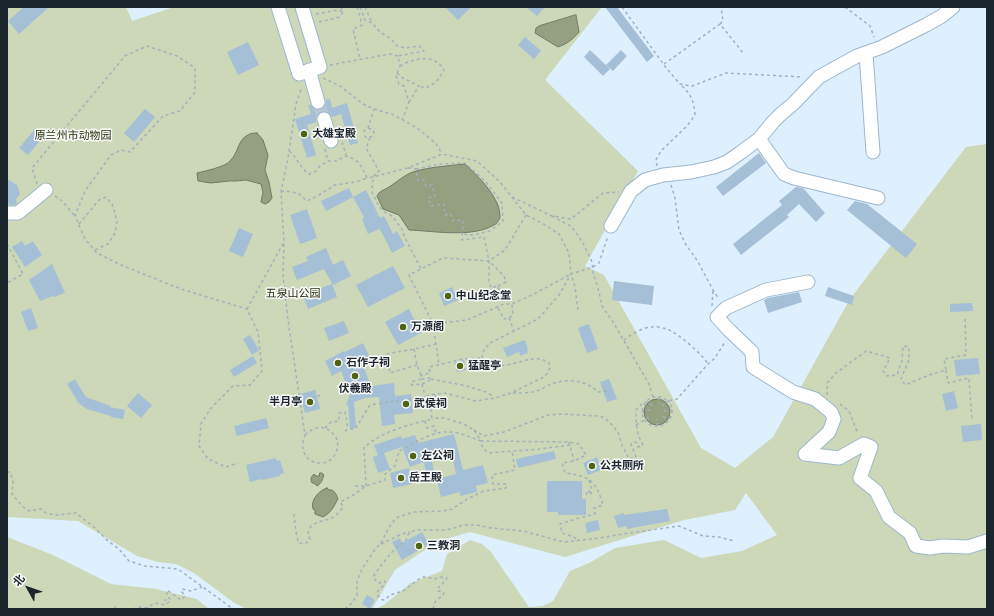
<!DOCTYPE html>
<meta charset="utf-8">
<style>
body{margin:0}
#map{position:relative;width:994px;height:616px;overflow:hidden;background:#deeffd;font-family:"Asap Condensed","Noto Sans SC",sans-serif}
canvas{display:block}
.frame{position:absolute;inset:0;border:8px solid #1b252d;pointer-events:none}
.north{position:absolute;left:8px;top:568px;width:40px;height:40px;-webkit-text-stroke:3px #f9f9f9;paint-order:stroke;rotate:310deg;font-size:11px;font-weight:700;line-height:16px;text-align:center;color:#1b252d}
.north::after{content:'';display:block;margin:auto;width:14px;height:18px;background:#1b252d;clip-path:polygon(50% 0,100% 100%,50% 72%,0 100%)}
</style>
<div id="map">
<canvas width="994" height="616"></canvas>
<div class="frame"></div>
<div class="north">北</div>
</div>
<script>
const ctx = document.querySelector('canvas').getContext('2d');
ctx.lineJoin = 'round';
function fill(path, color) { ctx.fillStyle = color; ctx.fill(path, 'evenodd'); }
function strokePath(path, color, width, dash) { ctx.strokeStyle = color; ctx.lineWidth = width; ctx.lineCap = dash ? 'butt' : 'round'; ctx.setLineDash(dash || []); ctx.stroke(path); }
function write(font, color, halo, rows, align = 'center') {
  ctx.font = font + ' "Asap Condensed","Noto Sans SC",sans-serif'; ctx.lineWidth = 3; ctx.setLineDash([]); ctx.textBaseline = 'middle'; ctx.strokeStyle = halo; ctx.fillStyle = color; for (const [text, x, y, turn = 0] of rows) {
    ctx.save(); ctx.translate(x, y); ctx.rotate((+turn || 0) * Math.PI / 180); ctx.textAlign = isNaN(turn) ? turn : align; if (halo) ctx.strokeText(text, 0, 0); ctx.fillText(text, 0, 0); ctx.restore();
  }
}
fill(new Path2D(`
 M7,7H126L132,21L174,7H602L545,80L638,171L585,266L604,275L701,448L735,468L773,437L850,299L966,147L987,144V609H376L384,605L411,583L442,571L447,554L470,540L482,544L491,552L529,607L543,606L553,601L570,571L589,563L615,548L664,540L701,558L742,551L777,535L746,493L735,510L684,520L565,557L470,532L438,541L395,570L372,609H246L233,602L194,573L176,564L158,562L137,556L78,521L7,517Z
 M7,537L53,555L111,584L156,589L197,599L209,609H7Z`), '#ccd8b7');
const water = new Path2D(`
 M576,15L579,32C573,39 567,44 558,47L535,33L536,28L539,26Z
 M257,133L263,140L268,155L265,170L269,182L272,198L269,202L265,204L261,202L263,192L261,184L246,180L236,181H229L211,183L198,181L197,173C205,171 225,167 230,161C238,154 238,139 248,135C250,133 255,133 257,133Z
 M465,164C477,175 490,188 497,203C499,207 500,213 500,218C498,221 497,224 494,225C472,238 434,231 409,230L399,215L383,209L377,196C379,191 384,190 389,187C397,182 404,175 413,172C429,167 447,166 465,164Z
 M644 412a13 13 0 1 1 26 0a13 13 0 1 1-26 0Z
 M320,473H322L324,475C322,480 322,483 317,486L314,483H312C310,479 311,477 314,474L316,476H319Z
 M327,488L329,490C334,489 336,494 338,499C334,506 331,513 323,517L315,514V510L313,509C310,501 319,490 327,488Z`);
fill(water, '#94a07f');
strokePath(water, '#707b66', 1);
fill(new Path2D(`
 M24,7H49L19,34L8,21Z
 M445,7H471L458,20Z
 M526,7H545L537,16Z
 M605,7H617L654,56L647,62Z
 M525,37L541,51L534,59L518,45Z
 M248,42L259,65L238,75L227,52Z
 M590,50L610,69L603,76L584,57Z
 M621,50L627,56L613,71L606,65Z
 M330,99L332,108L347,103L358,143L350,145L341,114L332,117L329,113L325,111H322L318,114L316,118V122L307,125L316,155L307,158L295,119L311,114L308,105H311L312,107L316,110H321L323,108L326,104V100Z
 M145,109L155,117L134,142L124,133Z
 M36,128L45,135L28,155L19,148Z
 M759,153L766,163L723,196L716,187Z
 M7,179L17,185L20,194L16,199L17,203L15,205H9V203H7Z
 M796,187L803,188L825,213L816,222L799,204L787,215L789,217L741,255L733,244L782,205L779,201Z
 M349,188L353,197L326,211L321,201Z
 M366,190L380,218L384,216L393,234L397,231L405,246L392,253L380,229H379L368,234L362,219L364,217L353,197Z
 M855,201L867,204L917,244L906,258L847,210Z
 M307,209L317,238L300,244L290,215Z
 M239,228L253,234L243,257L229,251Z
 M22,241L25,246L33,241L42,255L25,267L12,247Z
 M326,248L333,265L343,260L351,276L333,285L324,269L297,280L292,267L308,261L306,257Z
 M52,264L65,293L54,297L53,296L40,301L29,280Z
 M393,266L405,288L368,307L356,285Z
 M614,281L654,286L652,305L612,300Z
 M332,284L337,297L308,309L303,295Z
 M452,287L458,300L444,306L439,293Z
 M828,287L854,296L852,305L825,296Z
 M799,292L802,302L768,313L764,300L768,298Z
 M972,303L973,311L950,312V304Z
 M31,308L38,328L28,331L21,312Z
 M409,309L421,333L398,345L385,322Z
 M344,321L349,333L329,341L324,328Z
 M589,324L598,349L587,353L578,328Z
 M250,335L259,350L252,355L243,339Z
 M525,340L528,349H527L528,353L520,356L519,352L507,357L503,348Z
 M363,343L370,358L362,362L371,386L394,383L395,396L411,394L413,413L394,415L395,424L382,426L379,397L365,398L354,402L356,428L350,429L348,405H346L350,395L341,371L332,376L325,361L344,351L345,352Z
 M253,356L257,363L234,377L230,370Z
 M978,358L980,374L956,376L954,360Z
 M464,360L466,370L457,372L454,363Z
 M75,379L85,396L88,398L111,406L110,407L125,410L123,419L111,417V416L87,409L82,406L78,402L67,384Z
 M609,379L617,399L607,402L600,382Z
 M315,390L320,409L305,413L300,394Z
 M954,391L958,408L946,411L942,394Z
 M138,393L152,405L141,418L127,406Z
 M266,418L269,428L237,436L234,426Z
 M981,424L982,440L963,442L961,426Z
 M454,434L463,470L483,465L488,483L476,486L477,492L460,496V492L441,497L437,479L456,474L451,452L431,457L434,471L426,473L424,462L410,467L402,447L384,453L390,469L378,473L373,457L378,455L374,445L401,436L402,439L415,435L418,443Z
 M554,451L556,459L518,468L516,459Z
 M597,457L601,470L588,475L583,463Z
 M276,458L277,461L280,460L284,473L280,474V476L262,480V479L250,482L246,465Z
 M409,468L412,484L393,488L390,473Z
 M547,481H582V499H586V515H558V512H547Z
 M667,509L670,521L627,529V526L618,528L614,516L624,513V515Z
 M598,520L600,530L587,533L585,523Z
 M422,532L429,544L402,560L392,542L400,538L402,543Z
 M367,595L375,600L370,609L362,604Z`), '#a5bfd6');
strokePath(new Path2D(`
 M318,102L324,119`), '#b7c7d3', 13, [13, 6]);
const minor = new Path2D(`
 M278,7L299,74L320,67L302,7
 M866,53L873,152
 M309,70L318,102
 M324,119L331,141
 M759,139L784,174L794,178L878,198
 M7,213H18L46,190
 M611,226L631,191L645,180L663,175L691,172L714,167L727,162L740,153L759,139L773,122L781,114L793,104L819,77L857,56L882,47L926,25L942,16L953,7
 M808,282L766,290L726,308L717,317L729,330L752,352L753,367L793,392L815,399L831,412L834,419L829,432L805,454L839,458L864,444L871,447L860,478L876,491L889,517L910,533L916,546L930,548L943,546L968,547L987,541`);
strokePath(minor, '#9db7cd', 15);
strokePath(new Path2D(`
 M357,7L362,25L353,29L360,59
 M360,7L365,20L372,23L380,32L390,38L397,46L405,48L419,46L424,51L398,56
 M365,7L372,23
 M622,7L667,69L680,84L692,86L726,73L803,77
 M845,7L870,26L874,37
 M316,14L338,10L343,12
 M319,22L340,17L343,12L341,7
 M720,24L723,21L721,7
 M664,64L720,24L744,54
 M330,65L390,54L398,56L400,66L396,76L399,84L404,86L409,102L402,120
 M400,66C413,58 437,53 444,71L436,82L426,88L419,86
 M397,73L401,77L419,86L409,102
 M323,78L340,86L363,104L374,109L394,115L417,128L427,136L437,145L442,154
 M368,128C383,131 365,145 364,133C364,130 365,130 368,128L374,109
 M370,138L366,148L379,171L373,177L372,192L379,206L383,211L392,216L402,229L405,238L421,269
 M342,142L346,155
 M325,149L328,161
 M289,151C297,157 300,168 309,174L316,171L321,165L328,161H336L346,156C360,160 361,166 367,178L373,177L408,168L442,154L477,161L500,182L526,215L542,223L559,234L569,253L571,274L559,295L538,319L490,343L484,350L482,357C501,380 530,348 549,363L550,367L548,373L542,378L511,393L495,398L475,401L445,393L435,394L421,397L370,405L355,429H348L344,432
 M657,166L656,160L661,151L687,126L695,115C694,101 691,94 680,84
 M408,168L416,169L418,181L424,180L426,186L432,185L435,196L428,198L431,206L444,204L445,215L451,214L453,221L463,220L462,240L484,237L489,261
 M416,169L441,164L465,163L485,181L502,203L503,221L490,231L472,235L463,234
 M37,184L32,168L125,56L147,46L177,56L195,68V92L180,111L163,116L130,152L121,150L111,155L85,191L75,216L85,239L97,253L121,265L181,289L247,309L258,332L262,371L250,385L233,386L211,408L201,424L199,446L208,459L226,467L238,463
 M671,185L675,198L679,230L686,245L697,260L713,290L719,299
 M281,192L285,191L298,193L307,201L319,195L335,185L356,182L367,178
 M55,196L62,201L75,216
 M512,197L552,216L571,219L603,193L619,192
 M526,215L505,250L489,261L443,258L409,275L433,324L467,320L504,304H512L532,295L571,274
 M552,216L572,227L583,243L592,262L593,273L598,288L602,306L613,322L649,384L653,397
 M79,224L99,200L106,197L112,204L114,210L117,221L115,233L108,244L95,250
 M7,244L23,274L7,283
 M284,244L283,275L288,320L305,435C293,465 332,473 337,449C338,444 338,439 334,435C326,424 314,426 305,435
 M498,286L506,282L504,276L489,261V281L491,288L498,286L504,304
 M712,306L713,290
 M498,308L504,319L509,318L513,315L512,304
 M247,309L284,242L281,192L288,158L296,104L302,87
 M578,310L575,287L571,274L593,267L599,263L608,236
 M509,318L514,331
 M433,324L439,365
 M624,340C630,335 643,327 652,327C656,326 663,328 667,329C678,333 702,354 708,364
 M414,349L417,365L421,375
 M417,365L390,373L386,354L414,349L436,344
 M946,370L948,383L969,378L972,421
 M421,379L411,382L412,385L422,384L431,380V378L421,379V375L430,373L429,367L463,359L483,358
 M431,379L467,386L486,392L494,397
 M422,384L425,396
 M513,393C521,393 530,393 537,391C542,389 547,386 551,384C567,378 586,380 598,392L607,391
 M827,395V383L836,373L866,351L890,358L883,371L887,376L897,375L902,361L903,346L909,347V360L901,379L905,385L929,375L946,370L944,359L966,355L965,316
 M659,397V404
 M300,402L321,395
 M840,404L849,411L858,434
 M430,405L437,402L435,394
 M662,406L668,401C681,416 660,435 646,422C636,411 648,391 663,398C664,398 666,400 668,401L677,399L708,364L715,358L725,342
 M664,411L672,410
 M642,412L644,410H650
 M663,416L668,421
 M425,421L427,428L434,426L436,433
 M636,425L651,416
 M657,426V419
 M325,428L331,422L339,421V413L345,412L348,429
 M474,430L484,436L504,432L548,415L562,414L598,416L605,418L612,425L618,432L622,445L629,459L636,457L631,444L636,442L638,447L643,445C636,432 636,424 636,410C640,406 642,402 648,402L653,406
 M569,442L574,461
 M570,445L540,449L489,453C484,450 481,446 481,441L569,442L579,444L586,455L574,461L562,463L565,473C590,476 596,481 603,505L594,508L595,514L579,518L560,524L562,533L574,537L578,541
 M7,472H10L13,481L12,494L22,506L29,511L41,509L46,513L56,515L76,513L95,528L108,541L119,549L129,561L145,566L178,569L233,609
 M355,486H366L385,480V474L395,466L399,451C413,444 432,431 448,432C459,432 470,437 481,441L474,430L464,424L445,418H438L432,419
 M366,486L364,448C379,432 411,424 432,419L430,405H423L421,397
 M587,495L586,491H589L590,495L592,491L589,480
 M294,514C295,522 296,537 299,543L303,544L308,542L310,539C302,523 324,521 332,518C337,515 341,511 343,506L340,502L352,496L366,486
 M381,544L402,534L410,532
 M115,609V606L118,609
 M133,609L140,607L146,608L155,603L165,605L169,602L165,600L170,599L167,596V590L181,600L185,596L182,592V589L191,591L202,587
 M345,609L350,605L357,596V581L362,569L374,551L381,543L389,527L396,518L413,512L443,511L452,509L469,498L484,491L506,488L507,486L506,484H493L492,475L515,470L512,451
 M433,609L435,602L443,595L444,593L443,592L438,591L437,589L446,580L447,578L440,577L435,579L424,577L419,579L403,591L390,595L386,599L383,600L381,599L378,596L377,592L385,584V581L379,583L377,582L373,577L379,568L392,552L406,540L408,535L410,532L416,530H445L454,528L463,525H477L491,528L523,531L564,542L600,538L623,534L679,526L703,536L719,537L734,541`), '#a2b1bd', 1.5, [3, 3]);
strokePath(minor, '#fff', 13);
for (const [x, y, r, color] of [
 [304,134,4,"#4f6411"],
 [448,296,4,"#4f6411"],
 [403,327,4,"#4f6411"],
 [338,363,4,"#4f6411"],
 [460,366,4,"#4f6411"],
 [355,376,4,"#4f6411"],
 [310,402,4,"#4f6411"],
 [406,404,4,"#4f6411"],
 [413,456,4,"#4f6411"],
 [592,466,4,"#4f6411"],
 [401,478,4,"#4f6411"],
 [419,546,4,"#4f6411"]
]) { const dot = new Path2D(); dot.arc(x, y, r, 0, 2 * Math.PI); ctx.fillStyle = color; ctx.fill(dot); strokePath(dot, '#f9f9f9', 1.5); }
write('bold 11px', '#1b252d', '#f9f9f9', [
 ["大雄宝殿",312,134],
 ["中山纪念堂",456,296],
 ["万源阁",411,327],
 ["石作子祠",346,363],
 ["猛醒亭",468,366],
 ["伏羲殿",355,389,"center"],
 ["半月亭",302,402,"right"],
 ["武侯祠",414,404],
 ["左公祠",421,456],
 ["公共厕所",600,466],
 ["岳王殿",409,478],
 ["三教洞",427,546]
], 'left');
write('11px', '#253108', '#f9f9f9', [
 ["原兰州市动物园",73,136],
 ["五泉山公园",293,294]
]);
</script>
